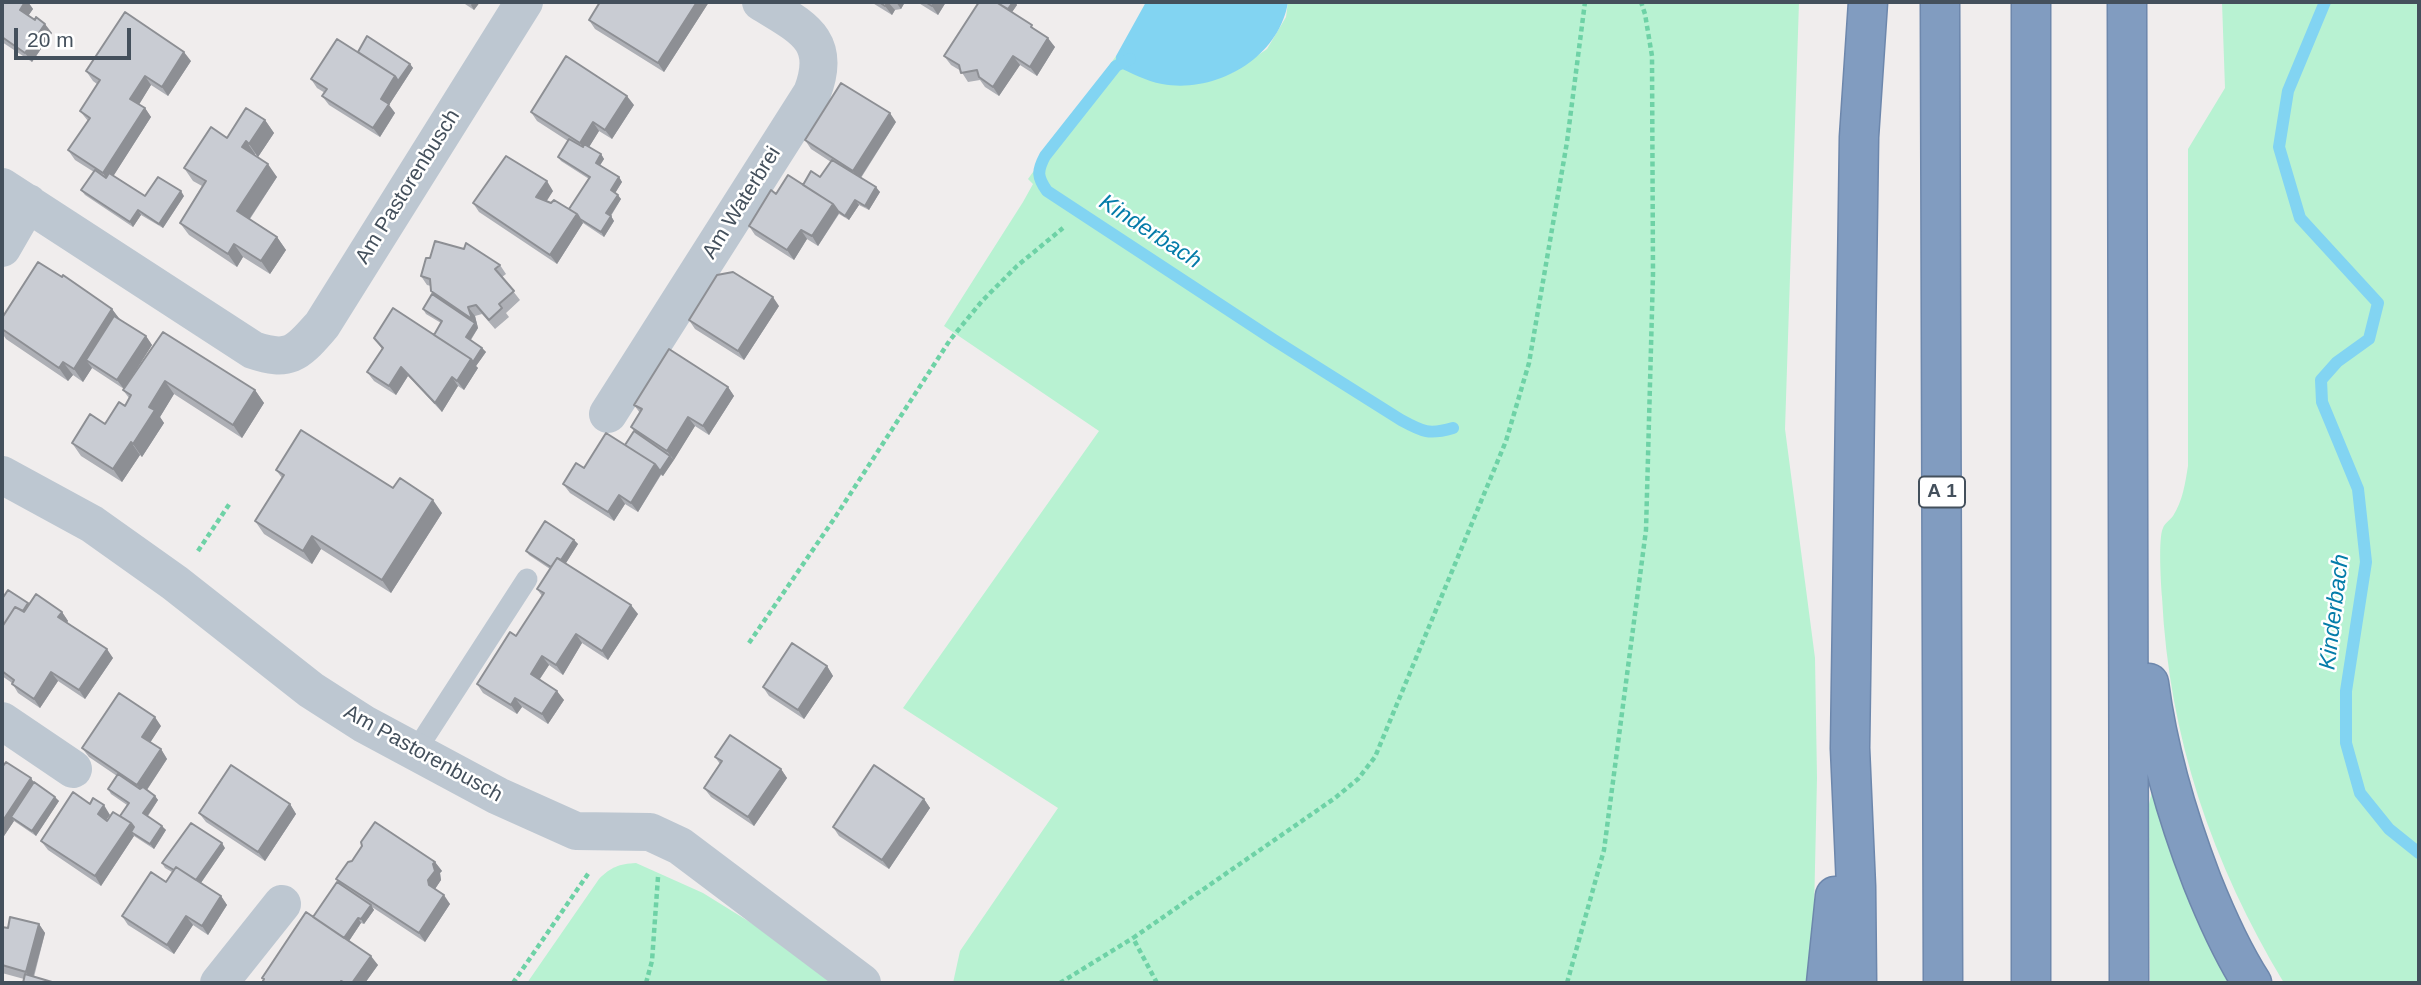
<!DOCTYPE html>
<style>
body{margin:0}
#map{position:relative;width:2421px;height:985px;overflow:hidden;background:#f0eded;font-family:Arial,sans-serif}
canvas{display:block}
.frame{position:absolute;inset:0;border:4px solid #44505c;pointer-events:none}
.scale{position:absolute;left:14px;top:28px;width:117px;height:32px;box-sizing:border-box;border:4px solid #44505c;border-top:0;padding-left:9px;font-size:21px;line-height:24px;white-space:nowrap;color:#44505c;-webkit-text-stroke:5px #fff;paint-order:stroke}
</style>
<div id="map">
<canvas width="2421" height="985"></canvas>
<div class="frame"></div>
<div class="scale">20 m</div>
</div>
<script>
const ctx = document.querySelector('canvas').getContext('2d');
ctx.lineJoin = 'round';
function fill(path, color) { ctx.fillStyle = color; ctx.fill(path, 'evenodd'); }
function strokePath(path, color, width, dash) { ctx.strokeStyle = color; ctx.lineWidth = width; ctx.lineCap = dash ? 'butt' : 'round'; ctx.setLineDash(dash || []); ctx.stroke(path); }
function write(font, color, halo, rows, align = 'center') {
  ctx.font = font + ' Arial,sans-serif'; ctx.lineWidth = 5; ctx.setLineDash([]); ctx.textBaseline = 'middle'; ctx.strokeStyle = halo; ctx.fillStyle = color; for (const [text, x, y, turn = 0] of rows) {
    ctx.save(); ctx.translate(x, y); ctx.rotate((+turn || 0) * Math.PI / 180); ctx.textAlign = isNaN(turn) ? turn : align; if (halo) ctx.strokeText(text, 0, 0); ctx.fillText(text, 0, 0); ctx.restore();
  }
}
fill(new Path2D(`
 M1288,2H1799L1785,429L1815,658L1817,778L1813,956L1809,983H953L960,951L1058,808L903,708L1099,431L944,326L1023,202L1033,184L1028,179L1116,56L1117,66L1232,73L1267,49L1286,17Z
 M2222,2H2419V983H2284C2212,863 2169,738 2162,597C2161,584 2158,538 2163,528C2164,524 2170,520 2173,516C2183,500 2185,484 2188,466V149L2225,88Z
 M2152,791L2242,983H2150L2149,804Z
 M636,863L703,893L848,983H527L599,879C611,867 619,864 636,863Z`), '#b8f2d2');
fill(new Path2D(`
 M1146,2H1288C1279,58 1216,94 1162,84C1146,81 1131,73 1116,66V56Z`), '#82d4f2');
strokePath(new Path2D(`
 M2325,2L2288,91L2279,147L2300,218L2378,303L2369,339L2337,362L2321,380L2322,402L2358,489L2366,562L2346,691V743L2360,793L2389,829L2419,853
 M1130,59L1116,66L1045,156C1037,171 1037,177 1047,191L1274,340L1401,420C1423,432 1429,435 1453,428`), '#82d4f2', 12);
const highway = new Path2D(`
 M1940,2L1943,983
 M2127,2L2129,983
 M2149,683C2158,752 2177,816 2202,881C2216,916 2232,952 2252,983
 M1826,983L1835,896
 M1857,983L1856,887L1850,748L1859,137L1868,2
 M2031,983V2`);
strokePath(highway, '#6d87ac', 41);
strokePath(new Path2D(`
 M198,551L230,503
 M749,643L834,519L950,340L982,301L1017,266L1063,228
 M513,983L590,871
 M646,983L652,961L658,877
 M1060,983L1133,938
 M1157,983L1133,938L1335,798L1358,779L1375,757L1506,441L1529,363L1567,142L1585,2
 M1567,983L1604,850L1646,530L1653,274L1652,56L1645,14L1641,2`), '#6ed2a6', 4.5, [5, 3.5]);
strokePath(new Path2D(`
 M415,752L527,579`), '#bdc7d1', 21);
strokePath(new Path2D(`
 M2,187L253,350C291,363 298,352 322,325L524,2
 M2,248L28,203
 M608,414L812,93C833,39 801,27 761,2
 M2,475L92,524L175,583L311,690L364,724L498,796L576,831L650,832L680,846L862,983
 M2,721L73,769
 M219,983L282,904`), '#bdc7d1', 38);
strokePath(highway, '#819cc0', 38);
fill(new Path2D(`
 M2,2H28L33,9L28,16L52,33L32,62L2,42Z
 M462,2H480L474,10Z
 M600,2H709L664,72L595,29L589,20Z
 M871,2H905L901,9L895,10L892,15Z
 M917,2H946L938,15Z
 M979,2H1015L1017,5L1012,12L1036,30L1055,47L1037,76L1020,65L999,96L985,87L980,80L968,82L961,71L951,65L944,56Z
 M358,52L410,64L413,68L389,105L395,113L380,137L329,105L322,96L325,93L317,88L311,79Z
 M191,61L168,96L151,85L139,104L145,108L151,117L113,176L145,196H184L163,228L141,215L133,227L85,195L81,190L94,172L75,160L68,150L88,121L80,111L97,84L93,81L86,71Z
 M634,105L612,139L599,131L589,147L601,154L604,159L600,165L619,177L622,182L615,193L621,199L611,216L614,221L604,237L583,223L557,264L479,212L473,203L553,191L546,201L569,209L589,179L561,161L558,157L568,141L537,121L531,112Z
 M265,120L274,133L258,157L255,154L254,155L277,177L250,219L277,237L286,250L270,274L243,257L237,267L189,235L180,223L202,186L193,181L184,168L227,138Z
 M896,122L861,178L880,192L869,210L859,205L849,220L839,214L818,246L807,239L794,260L755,235L749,226L776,194L820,177L831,162L811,149L805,140Z
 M500,265L506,274L502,277L520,300L506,313L509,317L495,329L482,314L475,316L478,328L471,340L482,348L486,352L476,366L478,368L464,390L458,386L442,412L408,376L396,395L374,381L367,372L382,349L374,338L434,335L441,323L426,314L423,309L434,295L431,291V286L427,285L421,276Z
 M779,306L744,360L695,329L689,320Z
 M112,309L119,319L146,336L152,345L124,389L92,368L83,382L73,375L68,381L6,339L2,333V318Z
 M163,332L255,390L264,403L242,438L174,394L160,417L164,423L142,457L140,455L122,482L81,456L72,443L105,424L125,406L129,398L123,390Z
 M728,387L734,396L709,435L695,426L663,476L661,475L638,512L625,504L614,521L570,493L563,484L584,468L625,445L634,431L631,427L640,413L634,405Z
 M276,470L393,488L442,513L391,593L321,549L312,564L264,534L255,521L282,478Z
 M574,540L578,544L566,563L638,614L608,660L582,643L563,675L549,665L540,679L564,700L548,724L522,707L517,714L483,693L477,684L516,636L542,596L537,589L550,569L529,555L526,551Z
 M2,599L62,612L68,621L67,622L113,658L85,699L58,681L40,708L18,693L12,683L2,676Z
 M827,666L833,676L804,719L769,696L763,687Z
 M161,726L150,742L161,749L167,759L147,790L155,796L158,800L148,816L166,830L154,849L134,836L101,886L48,850L41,841L90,804L110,815L106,820L120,816L127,805L111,794L108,789L117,776L89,757L82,748Z
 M715,757L781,769L787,778L754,826L711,797L704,788L720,764Z
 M2,765L34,782L59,801L36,836L14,821L2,839Z
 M924,799L930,808L889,869L839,836L833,827Z
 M290,804L296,814L265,861L206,822L199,813Z
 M225,848L201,883L221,896L227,905L208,935L193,925L174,954L128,925L122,916L166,882L172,872L165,868L162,863Z
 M435,862L442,871L440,873L441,880L435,889L450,904L425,942L372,907L374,910L364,924L361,923L349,941L378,965L365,983H262L264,980L262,978L313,917L339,883L336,879Z
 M39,924L45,933L34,977L24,979L2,973V927L8,928Z`), '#adafb5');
fill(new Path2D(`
 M25,2H28L33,9L26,19L20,10Z
 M473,2H480L474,10L471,5Z
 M697,2H709L664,72L658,63Z
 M888,2L895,10L892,15L885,6Z
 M896,2H905L901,9Z
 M934,2H946L938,15L932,6Z
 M1013,2H1015L1017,5L1010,15L1007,11Z
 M45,24L52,33L32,62L25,53Z
 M1048,38L1055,47L1037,76L1030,67Z
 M184,52L191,61L168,96L162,87Z
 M1013,56L1020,65L999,96L993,87Z
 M410,64L413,68L389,105L395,113L380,137L373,128L381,99L395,76Z
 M145,76L151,85L137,108L130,99Z
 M627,96L634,105L612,139L605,130Z
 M145,108L151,117L109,183L103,173Z
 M890,113L896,122L859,180L853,171Z
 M265,120L274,133L258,157L249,144Z
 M593,122L599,131L586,152L580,143Z
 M246,141L255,154L251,160L242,147Z
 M601,154L604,159L599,167L596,163Z
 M268,164L277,177L246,224L237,211Z
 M619,177L622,182L614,195L611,190Z
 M547,181L553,191L543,207L536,197Z
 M876,187L880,192L869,210L865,206Z
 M181,191L184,196L163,228L159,224Z
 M618,195L621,199L609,218L606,213Z
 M855,200L859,205L849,220L845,216Z
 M833,204L839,213L818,246L812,236Z
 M138,210L141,215L133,227L130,222Z
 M577,214L583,223L557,264L550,255Z
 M611,216L614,221L604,237L601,232Z
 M801,230L807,239L794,260L787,250Z
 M277,237L286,250L270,274L261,261Z
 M234,244L243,257L237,267L228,254Z
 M773,297L779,306L744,360L738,351Z
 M468,307L475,316L478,328L472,319Z
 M112,309L122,322L86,360L92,368L83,382L74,369Z
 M475,323L478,328L469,342L466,337Z
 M146,336L152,345L124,389L117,380Z
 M482,348L486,352L476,366L478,368L464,390L457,381L471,359Z
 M63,362L73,375L68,381L59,368Z
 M401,367L408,376L396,395L389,386Z
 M452,377L458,386L442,412L435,403Z
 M165,381L174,394L160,417L164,423L142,457L133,444L149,407Z
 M728,387L734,396L709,435L703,426Z
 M255,390L264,403L242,438L233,425Z
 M688,417L695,426L674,460L667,451Z
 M131,442L140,455L122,482L113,469Z
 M670,456L674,460L663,476L661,474L638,512L631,503L655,464Z
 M619,495L625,504L614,521L608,512Z
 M433,500L442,513L391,593L382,580Z
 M312,536L321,549L312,564L303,551Z
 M574,540L578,544L559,574L555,569Z
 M631,605L638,614L608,660L602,651Z
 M62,612L68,621L65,626L58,617Z
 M576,634L582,643L563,675L556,665Z
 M107,649L113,658L85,699L79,690Z
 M542,656L549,665L537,683L531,674Z
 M827,666L833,676L804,719L798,710Z
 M51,672L58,681L40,708L34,699Z
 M557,691L564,700L548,724L542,714Z
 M515,698L522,707L517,714L511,705Z
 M155,717L161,726L148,746L142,737Z
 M161,749L167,759L144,794L137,785Z
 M781,769L787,778L754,826L748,817Z
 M31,778L37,787L11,817L14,821L2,839V822Z
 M155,796L158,800L146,818L143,813Z
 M55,797L59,801L36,836L32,831Z
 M924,799L930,808L889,869L882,860Z
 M290,804L296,814L265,861L258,852Z
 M104,805L110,815L104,823L98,814Z
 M131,823L137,832H131L134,836L101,886L95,876Z
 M162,826L166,830L154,849L150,844Z
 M222,843L225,848L198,887L195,882Z
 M435,862L442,871L440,873L441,880L435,889L429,885L428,880L433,864Z
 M444,895L450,904L425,942L419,933Z
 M221,896L227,905L208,935L202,926Z
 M371,905L374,910L364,924L361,919Z
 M186,916L193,925L174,954L167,945Z
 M358,918L361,923L347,944L343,939Z
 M39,924L45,933L32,981L26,972Z
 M371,956L378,965L365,983H352Z`), '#8d8f94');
const building = new Path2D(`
 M2,2H25L20,10L35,20L36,17L45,24L25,53L2,37Z
 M600,2H697L658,63L589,20Z
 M879,2H888L885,6Z
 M925,2H934L932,6Z
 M979,2H996L1032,25L1031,27L1048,38L1030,67L1013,56L993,87L979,77L977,70L961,73L959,65L944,56Z
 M996,2H1013L1008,9Z
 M125,12L184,52L162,87L145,76L130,99L145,108L103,173L68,150L90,118L80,111L100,80L86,71Z
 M367,36L410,64L398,81L395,76L358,52Z
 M337,39L395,76L381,99L389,104L373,128L322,96L327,89L311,79Z
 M566,56L627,96L605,130L593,122L580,143L531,112Z
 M841,83L890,113L853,171L805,140Z
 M246,108L265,120L249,144L246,141L242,147L268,164L237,211L277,237L261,261L234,244L228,254L180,223L206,181L184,168L211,127L227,138Z
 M569,139L583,147L584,144L601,154L596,163L619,177L611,190L618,195L606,213L611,216L601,232L580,219L577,214L569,209L590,177L558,157Z
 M506,156L547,181L536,197L551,203L554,200L577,214L550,255L473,203Z
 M832,160L876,187L865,206L855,200L845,216L838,211L833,204L803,185L811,171L820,177Z
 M95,170L106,178L109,173L145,196L158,177L181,191L159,224L138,210L130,222L81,190Z
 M788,175L833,204L812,236L801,230L787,250L749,226L771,190L776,194Z
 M435,241L464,249L466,243L500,265L495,269L514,291L499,304L502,308L489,320L476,305L468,307L472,319L431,291L430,279L421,276L426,258H430Z
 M38,262L62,277L63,275L112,309L74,369L63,362L59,368L2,329V318Z
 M733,272L773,297L738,351L689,320L717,275Z
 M432,294L475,323L466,337L482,348L473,362L471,359L434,335L442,321L423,309Z
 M393,308L471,359L457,381L452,377L435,403L401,367L389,386L367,372L383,348L374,338Z
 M114,316L146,336L117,380L86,360Z
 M163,332L255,390L233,425L165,381L149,407L155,410L133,444L131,442L113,469L72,443L90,414L105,424L119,402L125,406L131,395L123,390Z
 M669,349L728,387L703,426L688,417L667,451L631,427L642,409L634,405Z
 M301,430L393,488L400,478L433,500L382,580L312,536L303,551L255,521L284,475L276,470Z
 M634,431L670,456L660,471L655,464L625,445Z
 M606,433L655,464L631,503L619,495L608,512L563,484L576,463L584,468Z
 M545,521L574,540L561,560L557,558L551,567L526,551Z
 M557,558L631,605L602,651L576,634L556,665L542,656L531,674L557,691L542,714L515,698L511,705L477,684L510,632L516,636L544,593L537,589Z
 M8,590L28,603L23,611L15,607L2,627V599Z
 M36,594L62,612L58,617L107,649L79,690L51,672L34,699L12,684L14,680L2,671V627L15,607L24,612Z
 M792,643L827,666L798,710L763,687Z
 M119,693L155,717L142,737L161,749L137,785L82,748Z
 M730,735L781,769L748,817L704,788L722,761L715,757Z
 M6,762L31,778L2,822V765L3,766Z
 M231,765L290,804L258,852L199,813Z
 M874,765L924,799L882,860L833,827Z
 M118,774L140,789L143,787L155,796L143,813L162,826L150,844L131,832L134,827L131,823L120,816L129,803L108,789Z
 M34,782L55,797L32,831L11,817Z
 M73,792L90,804L93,798L104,805L98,814L107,821L113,812L131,823L95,876L41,841Z
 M375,822L435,862L433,864L435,871L428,880L429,885L444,895L419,933L336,879L348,862L352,861L362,846L361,842Z
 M191,823L222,843L196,880L176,867L174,870L162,863Z
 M176,867L221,896L202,926L186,916L167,945L122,916L151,872L166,882Z
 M337,882L371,905L361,919L358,918L344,938L313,917Z
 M306,912L371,956L352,983H345L341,981L340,983H262L264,979L262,978Z
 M10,917L39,924L26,972L2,965V927L8,928Z
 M25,974L52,982V983H23Z`);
fill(building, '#c9ccd3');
strokePath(building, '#8d8f94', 2);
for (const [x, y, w] of [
 [1942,492,46]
]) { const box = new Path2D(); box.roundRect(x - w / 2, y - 15.5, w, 31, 5); ctx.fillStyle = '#fff'; ctx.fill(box); strokePath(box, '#44505c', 2); }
write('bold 19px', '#44505c', null, [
 ["A 1",1942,492]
]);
write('21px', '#44505c', '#fff', [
 ["Am Pastorenbusch",408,187,-58],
 ["Am Waterbrei",742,203,-58],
 ["Am Pastorenbusch",423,754,29]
]);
write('italic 23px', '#047ca9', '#fff', [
 ["Kinderbach",1150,232,33],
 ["Kinderbach",2335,612,-83]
]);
</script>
